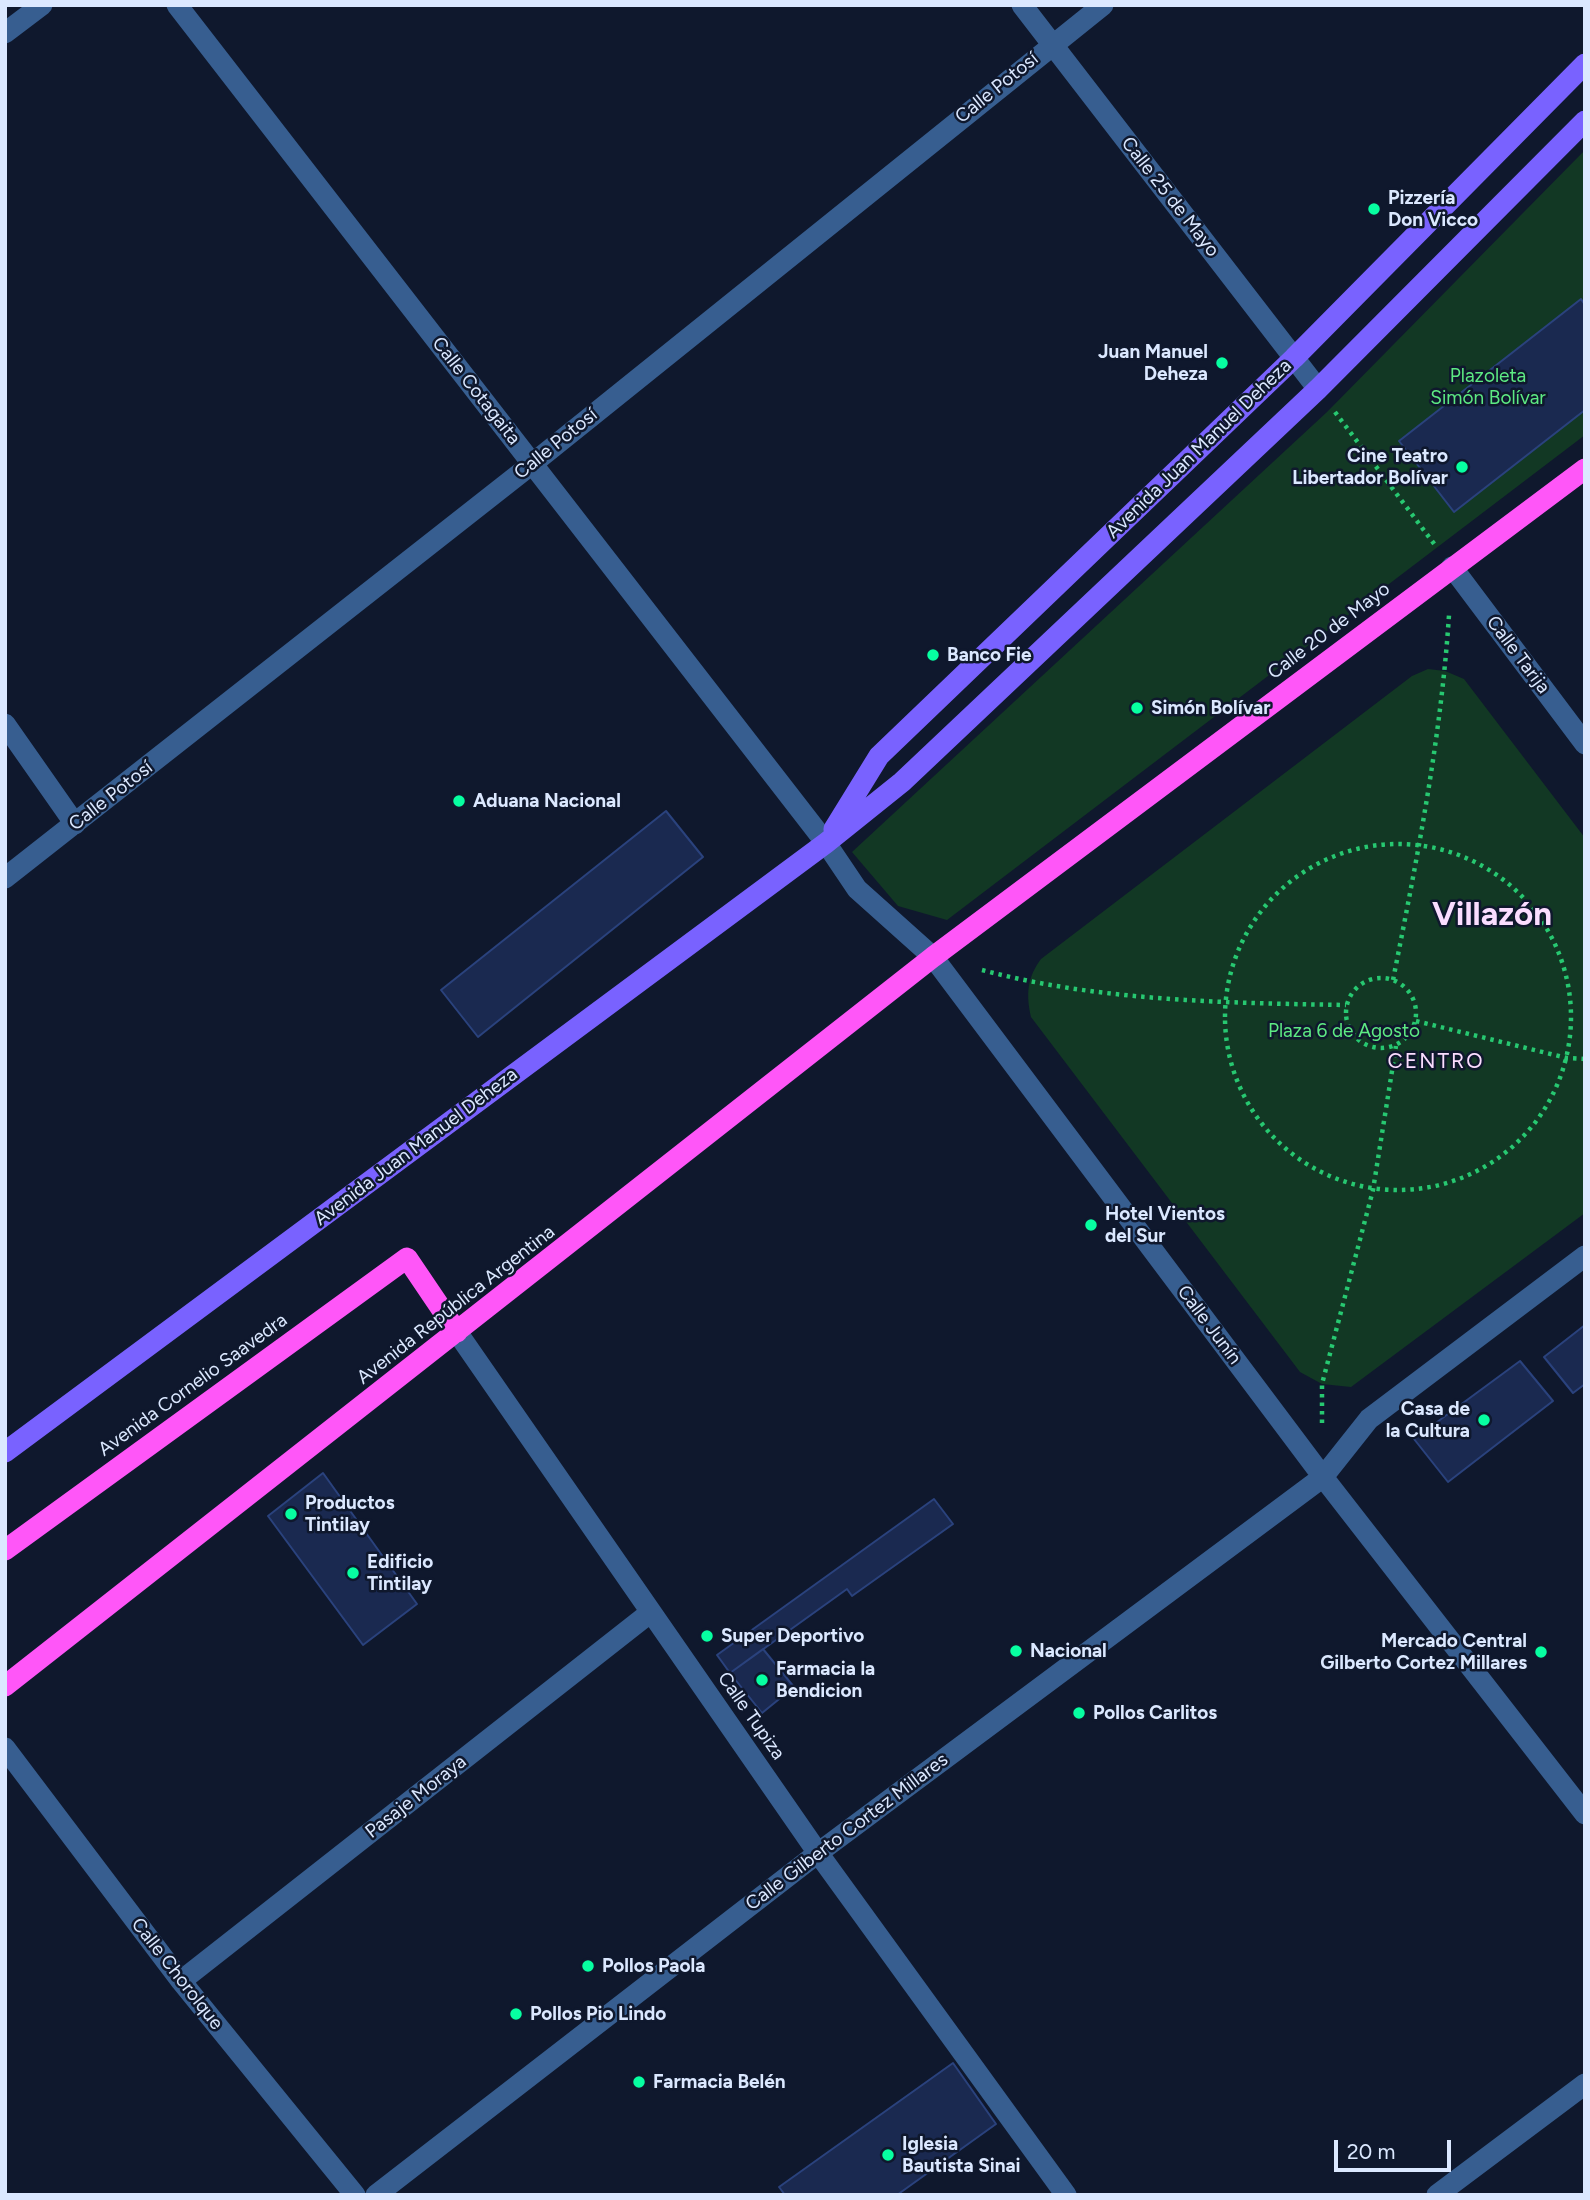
<!DOCTYPE html>
<meta charset="utf-8">
<style>
body{margin:0}
#map{position:relative;width:1590px;height:2200px;overflow:hidden;background:#0f182d;font-family:Figtree,sans-serif}
canvas{display:block}
.frame{position:absolute;inset:0;border:7px solid #dbe8ff;pointer-events:none}
.scale{position:absolute;left:1334px;top:2140px;width:117px;height:32px;box-sizing:border-box;border:4px solid #dbe8ff;border-top:0;padding-left:9px;font-size:21px;line-height:24px;white-space:nowrap;color:#dbe8ff;-webkit-text-stroke:5px #0f182d;paint-order:stroke}
</style>
<div id="map">
<canvas width="1590" height="2200"></canvas>
<div class="frame"></div>
<div class="scale">20 m</div>
</div>
<script>
const ctx = document.querySelector('canvas').getContext('2d');
ctx.lineJoin = 'round';
function fill(path, color) { ctx.fillStyle = color; ctx.fill(path, 'evenodd'); }
function strokePath(path, color, width, dash) { ctx.strokeStyle = color; ctx.lineWidth = width; ctx.lineCap = dash ? 'butt' : 'round'; ctx.setLineDash(dash || []); ctx.stroke(path); }
function write(font, color, halo, rows, align = 'center') {
  ctx.font = font + ' Figtree,sans-serif'; ctx.lineWidth = 5; ctx.setLineDash([]); ctx.textBaseline = 'middle'; ctx.strokeStyle = halo; ctx.fillStyle = color; for (const [text, x, y, turn = 0] of rows) {
    ctx.save(); ctx.translate(x, y); ctx.rotate((+turn || 0) * Math.PI / 180); ctx.textAlign = isNaN(turn) ? turn : align; if (halo) ctx.strokeText(text, 0, 0); ctx.fillText(text, 0, 0); ctx.restore();
  }
}
fill(new Path2D(`
 M1585,150V435L947,920L898,906L852,852L1327,412Z
 M1428,669L1445,671L1464,679L1585,838V1213L1351,1387L1322,1384L1300,1372L1031,1017C1026,994 1027,978 1041,959L1412,676Z`), '#123824');
const building = new Path2D(`
 M1581,299L1585,305V410L1454,512L1399,441Z
 M666,811L703,857L478,1037L441,990Z
 M1585,1325V1384L1573,1393L1544,1357Z
 M1520,1361L1553,1401L1448,1482L1414,1439Z
 M323,1473L417,1604L363,1645L268,1516Z
 M934,1499L953,1524L852,1596L847,1589L730,1673L717,1655Z
 M763,1649L794,1687L762,1713L730,1673Z
 M953,2063L996,2124L897,2195H785L779,2187Z`);
fill(building, '#1a2950');
strokePath(building, '#2a427d', 2);
strokePath(new Path2D(`
 M1335,412L1435,545
 M1225 1017a173 173 0 1 1 346 0a173 173 0 1 1-346 0Z
 M982,970C1098,1001 1226,1003 1346,1005
 M1346 1013a35 35 0 1 1 70 0a35 35 0 1 1-70 0Z
 M1393,980C1417,859 1441,738 1449,615
 M1416,1021L1567,1058L1585,1059
 M1322,1423V1384L1373,1190L1396,1046`), '#27c871', 4.5, [3.5, 5]);
strokePath(new Path2D(`
 M177,5L826,843L857,889L933,957L1323,1477L1585,1814
 M1022,5L1318,389
 M5,33L42,5
 M1452,567L1585,744
 M5,724L75,824
 M5,878L532,464L1103,5
 M457,1332L818,1853L1066,2195
 M5,1748L181,1981L355,2195
 M181,1981L651,1612
 M376,2195L818,1853L1323,1477L1369,1419L1585,1256
 M1437,2195L1585,2084`), '#375e90', 21);
strokePath(new Path2D(`
 M834,829L879,756L1294,358L1585,64
 M5,1452L826,843L902,782L1318,389L1585,121`), '#7962ff', 21);
strokePath(new Path2D(`
 M5,1550L407,1258L457,1332
 M5,1686L933,957L1585,469`), '#ff56f8', 21);
for (const [x, y, r, color] of [
 [1374,209,7,"#07ffa1"],
 [1222,363,7,"#07ffa1"],
 [1462,467,7,"#07ffa1"],
 [933,655,7,"#07ffa1"],
 [1137,708,7,"#07ffa1"],
 [459,801,7,"#07ffa1"],
 [1091,1225,7,"#07ffa1"],
 [1484,1420,7,"#07ffa1"],
 [291,1514,7,"#07ffa1"],
 [353,1573,7,"#07ffa1"],
 [707,1636,7,"#07ffa1"],
 [1016,1651,7,"#07ffa1"],
 [1541,1652,7,"#07ffa1"],
 [762,1680,7,"#07ffa1"],
 [1079,1713,7,"#07ffa1"],
 [588,1966,7,"#07ffa1"],
 [516,2014,7,"#07ffa1"],
 [639,2082,7,"#07ffa1"],
 [888,2155,7,"#07ffa1"]
]) { const dot = new Path2D(); dot.arc(x, y, r, 0, 2 * Math.PI); ctx.fillStyle = color; ctx.fill(dot); strokePath(dot, '#0f182d', 2.5); }
write('19px', '#dbe8ff', '#0f182d', [
 ["Calle Potosí",997,88,-39],
 ["Calle 25 de Mayo",1170,197,52],
 ["Calle Cotagaita",476,391,52],
 ["Calle Potosí",556,444,-39],
 ["Avenida Juan Manuel Deheza",1199,449,-44],
 ["Calle 20 de Mayo",1329,631,-37],
 ["Calle Tarija",1518,655,53],
 ["Calle Potosí",111,796,-38],
 ["Avenida Juan Manuel Deheza",416,1147,-37],
 ["Avenida República Argentina",456,1305,-38],
 ["Calle Junín",1209,1325,53],
 ["Avenida Cornelio Saavedra",193,1385,-36],
 ["Calle Tupiza",751,1716,55],
 ["Pasaje Moraya",416,1797,-38],
 ["Calle Gilberto Cortez Millares",847,1832,-37],
 ["Calle Chorolque",177,1974,52]
]);
write('bold 19px', '#dbe8ff', '#0f182d', [
 ["Pizzería",1388,198],
 ["Don Vicco",1388,220],
 ["Juan Manuel",1208,352,"right"],
 ["Deheza",1208,374,"right"],
 ["Cine Teatro",1448,456,"right"],
 ["Libertador Bolívar",1448,478,"right"],
 ["Banco Fie",947,655],
 ["Simón Bolívar",1151,708],
 ["Aduana Nacional",473,801],
 ["Hotel Vientos",1105,1214],
 ["del Sur",1105,1236],
 ["Casa de",1470,1409,"right"],
 ["la Cultura",1470,1431,"right"],
 ["Productos",305,1503],
 ["Tintilay",305,1525],
 ["Edificio",367,1562],
 ["Tintilay",367,1584],
 ["Super Deportivo",721,1636],
 ["Mercado Central",1527,1641,"right"],
 ["Gilberto Cortez Millares",1527,1663,"right"],
 ["Nacional",1030,1651],
 ["Farmacia la",776,1669],
 ["Bendicion",776,1691],
 ["Pollos Carlitos",1093,1713],
 ["Pollos Paola",602,1966],
 ["Pollos Pio Lindo",530,2014],
 ["Farmacia Belén",653,2082],
 ["Iglesia",902,2144],
 ["Bautista Sinai",902,2166]
], 'left');
write('19px', '#5dea83', '#0f182d', [
 ["Plazoleta",1488,376],
 ["Simón Bolívar",1488,398],
 ["Plaza 6 de Agosto",1344,1031]
]);
ctx.letterSpacing = '2px';
write('21px', '#fbddff', '#0f182d', [
 ["CENTRO",1436,1062]
]);
ctx.letterSpacing = '0px';
write('bold 33px', '#fbddff', '#0f182d', [
 ["Villazón",1492,915]
]);
</script>
